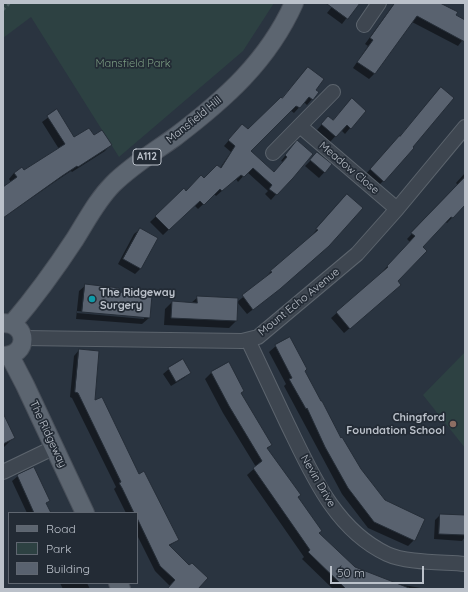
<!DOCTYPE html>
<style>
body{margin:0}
#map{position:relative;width:468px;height:592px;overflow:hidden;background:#2a3440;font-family:Quicksand,sans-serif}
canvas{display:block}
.frame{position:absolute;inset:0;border:4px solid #bbc1ca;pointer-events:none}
.legend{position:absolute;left:8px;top:512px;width:130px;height:72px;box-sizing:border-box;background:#232b35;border:1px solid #606771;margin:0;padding:5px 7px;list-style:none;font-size:12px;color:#bbc1ca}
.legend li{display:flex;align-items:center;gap:8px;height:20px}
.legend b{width:20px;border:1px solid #606771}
.scale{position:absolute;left:330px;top:566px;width:94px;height:18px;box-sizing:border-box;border:2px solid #bbc1ca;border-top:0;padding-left:5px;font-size:12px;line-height:14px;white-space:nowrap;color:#bbc1ca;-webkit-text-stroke:3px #232b35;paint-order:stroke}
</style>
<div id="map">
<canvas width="468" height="592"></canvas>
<div class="frame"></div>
<ul class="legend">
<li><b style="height:5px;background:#5c6570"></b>Road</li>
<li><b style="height:11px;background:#2d4142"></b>Park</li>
<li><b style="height:11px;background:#59626f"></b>Building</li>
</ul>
<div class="scale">50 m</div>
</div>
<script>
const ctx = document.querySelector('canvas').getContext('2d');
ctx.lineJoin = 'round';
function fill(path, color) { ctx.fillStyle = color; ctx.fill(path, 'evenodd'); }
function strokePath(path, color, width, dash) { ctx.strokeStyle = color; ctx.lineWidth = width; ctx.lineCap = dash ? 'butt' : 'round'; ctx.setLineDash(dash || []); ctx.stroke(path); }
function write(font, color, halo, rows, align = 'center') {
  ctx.font = font + ' Quicksand,sans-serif'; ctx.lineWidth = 3.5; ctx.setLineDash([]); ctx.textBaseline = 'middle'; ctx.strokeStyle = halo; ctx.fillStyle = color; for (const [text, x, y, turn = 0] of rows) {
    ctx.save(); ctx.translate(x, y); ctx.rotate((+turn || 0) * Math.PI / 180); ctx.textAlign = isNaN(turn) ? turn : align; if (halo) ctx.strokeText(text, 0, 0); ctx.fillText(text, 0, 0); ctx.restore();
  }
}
fill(new Path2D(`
 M3,3H274L243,51L119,157L31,17L3,38Z
 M465,352V448L423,395Z`), '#2d4142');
fill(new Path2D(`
 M335,3H358L342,24L327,13Z
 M395,3H433L465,21V37L458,46L412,22L374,74L369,79L353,68L368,46L365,44Z
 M315,90L312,99L307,105L304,102L294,113L290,110L250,151L274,173L283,162L281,161L292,147L311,154L271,200L265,194L268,191L247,172L238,182L236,179L216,196L214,194L198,209L194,205L163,235L150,222L184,190L186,192L220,168L231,152L224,146L237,131H248L282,99Z
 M352,99L350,128L345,134L341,130L330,142L317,130L323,123L332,121Z
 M57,111L74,138L94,136L110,145L105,151L72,172L71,171L56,181L3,218V189L11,182L9,179L14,173L24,172L59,149L42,122Z
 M394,142L383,181L378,186L365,175Z
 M312,159L331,165L319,178L305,166Z
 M465,173V204L447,223L445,222L421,247L396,281L400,285L344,333L331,318L383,273L382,272L410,242L407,239L458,185L456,183Z
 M342,201L322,252L273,294L247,314L237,302L267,278L266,277L271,271L313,236L312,235Z
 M140,229L141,268L135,274L118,264L134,234Z
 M86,285L118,293L149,318L142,324L76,319L79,291ZM77,311L144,317V319L77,313Z
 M198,297L237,298L236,321L229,328L164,325L165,309L172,302L191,303Z
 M276,346L304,371L341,439L360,469L414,540L408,546L368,528L342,494L284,386L286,384L269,352Z
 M79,350L94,402L178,540L169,546L199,589H168L170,586L155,571L137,535V513H126L114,489L116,487L72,398L70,397L74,356Z
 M228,364L240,393L271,445L267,449L318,533L354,568L397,584L427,589H333L302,559L304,557L247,475L256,467L223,413L205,379L211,373Z
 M169,369L190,373L184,378L171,386L163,374Z
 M3,415L14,437L3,448Z
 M18,476L49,501L45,504L50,513H27L12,481Z
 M440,515L465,516V537L462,541L434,539L435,520Z
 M60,583H87L90,589H63Z
 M438,588L465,589H437Z`), '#0007');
const building = new Path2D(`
 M326,3H360L348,19Z
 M395,3H440L458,12L456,15L465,20V42L417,16L375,74L357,62L373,40L370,38Z
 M308,67L324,79L316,90L319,92L313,100L309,97L300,108L296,106L251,151L274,172L287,157L285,155L297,140L313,154L293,178L277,195L269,189L272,185L253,168L244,177L241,175L222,191L220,189L204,205L200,201L169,230L155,216L184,188L186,191L201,175L204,178L217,165L221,168L235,146L228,140L242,124L248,129L281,97L282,98Z
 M441,87L454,98L413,147L414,148L384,182L370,169L400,135V136Z
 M352,98L366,111L351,129L347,125L336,137L321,124L328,116L333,120Z
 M57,109L74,137L89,128L94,135L102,130L112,145L78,167L77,166L62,176L3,218V187L17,177L14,173L22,167L24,170L65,144L47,116Z
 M317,152L332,164L325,173L310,160Z
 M465,177V205L453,218L451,217L423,247L427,251L398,281L401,285L350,329L336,312L388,267L387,266L415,236L411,233Z
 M347,194L363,208L329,246L280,289L253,310L242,295L272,272L270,271L318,230L316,229Z
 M140,228L158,238L141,269L123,259Z
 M85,284L119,288V292L152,295L150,318L82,312Z
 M197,296L238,298L237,321L171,318L172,301L197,303Z
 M290,337L307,369L305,371L321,401H322L341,438L342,437L361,469L385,500L425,519L415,541L374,522L348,488L325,447L307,408L306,409L289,379L292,378L275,345Z
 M79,349L99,351L95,400L102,397L139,474L144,471L179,540L169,545L189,565L192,563L208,578L198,589H167L175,580L160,566L137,518V513H134L122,488L119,483L121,482L78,393L75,392Z
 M183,359L191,373L176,382L168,368Z
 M229,362L244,391L241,393L272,445L267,448L301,495L298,497L322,531L319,533L355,567L409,588V589H346L308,552L310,550L253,468L262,461L229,406L211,372Z
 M3,413L15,438L3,444Z
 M34,467L50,501L46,503L51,513H34L17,475Z
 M440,514L465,515V535L439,534Z`);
fill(building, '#59626f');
strokePath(building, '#252d37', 1);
const minor = new Path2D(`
 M364,25L379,3
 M300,126L397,209
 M273,153L333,92
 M23,338L242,341L258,337L357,254L397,209L465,127
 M248,340C261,368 274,395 287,423C311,472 334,529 387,554C406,563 443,562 465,564
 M3,472L55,447`);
const major = new Path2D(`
 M3,323C29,323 29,356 3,356
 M12,324C35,297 56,268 75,239C87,220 97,200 113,184C131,166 154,152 175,137C225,99 268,61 294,3
 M10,356L25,385L85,513
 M118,583L121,589`);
strokePath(minor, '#5c646d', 16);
strokePath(major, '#484f59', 20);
strokePath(new Path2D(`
 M3,10L10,3`), '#4c5e60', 2.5, [3, 3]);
strokePath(minor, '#3e4650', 14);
strokePath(major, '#5c6570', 18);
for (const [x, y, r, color] of [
 [92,299,4,"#0f9aa8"],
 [453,424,4,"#8d6e63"]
]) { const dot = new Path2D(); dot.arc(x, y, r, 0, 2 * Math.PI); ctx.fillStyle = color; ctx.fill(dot); strokePath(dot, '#232b35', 1.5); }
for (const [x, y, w] of [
 [147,157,28]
]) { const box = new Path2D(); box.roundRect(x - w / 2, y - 8, w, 16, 3); ctx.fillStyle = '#232b35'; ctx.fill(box); strokePath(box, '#bbc1ca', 1); }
write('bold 10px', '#bbc1ca', null, [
 ["A112",147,157]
]);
write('11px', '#7c9d83', '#232b35', [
 ["Mansfield Park",133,64]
]);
write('11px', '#bbc1ca', '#232b35', [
 ["Mansfield Hill",194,120,-39],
 ["Meadow Close",349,168,40],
 ["Mount Echo Avenue",299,302,-39],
 ["The Ridgeway",48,434,65],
 ["Nevin Drive",318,481,60]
]);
write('bold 11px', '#bbc1ca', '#232b35', [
 ["The Ridgeway",100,293],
 ["Surgery",100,306],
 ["Chingford",445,418,"right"],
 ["Foundation School",445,431,"right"]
], 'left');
</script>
